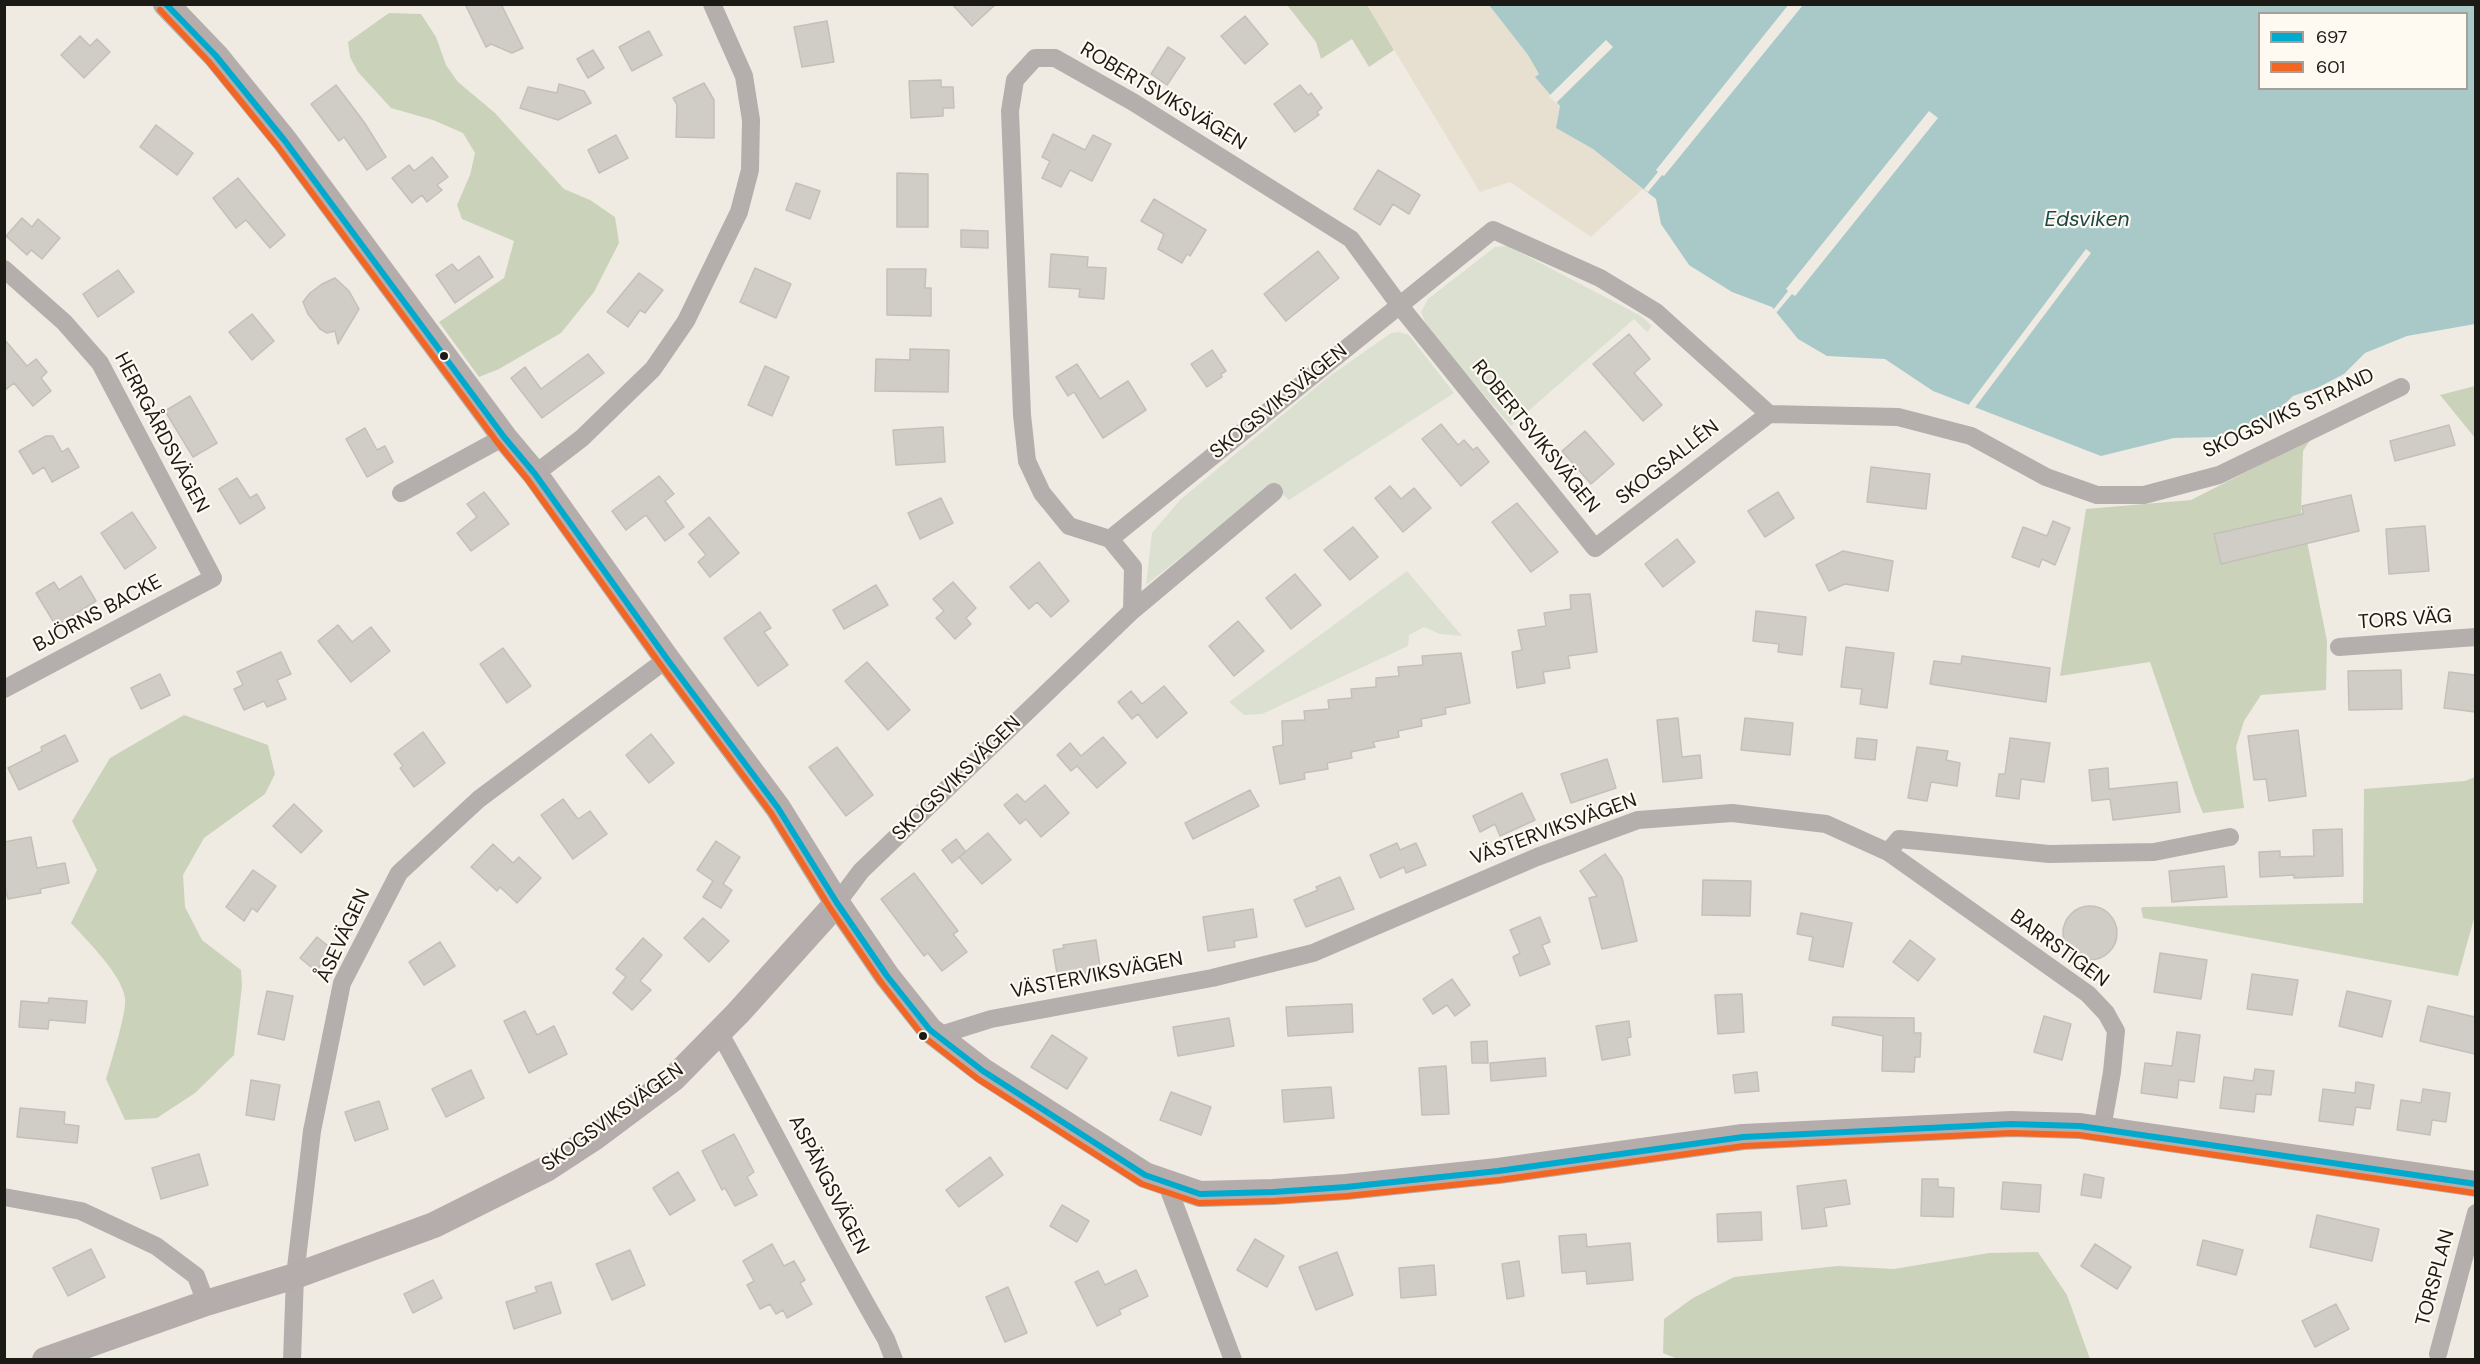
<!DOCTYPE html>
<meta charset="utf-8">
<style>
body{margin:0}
#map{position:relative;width:2480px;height:1364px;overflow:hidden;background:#efebe3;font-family:"DM Sans",sans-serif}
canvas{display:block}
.frame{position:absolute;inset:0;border:6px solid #1c1a15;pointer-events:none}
.legend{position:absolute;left:2258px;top:12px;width:210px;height:78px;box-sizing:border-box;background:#fefaf1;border:2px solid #a4a099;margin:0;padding:8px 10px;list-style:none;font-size:18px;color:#1c1a15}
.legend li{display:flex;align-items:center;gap:12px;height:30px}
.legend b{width:30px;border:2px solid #a4a099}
</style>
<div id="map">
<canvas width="2480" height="1364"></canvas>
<div class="frame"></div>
<ul class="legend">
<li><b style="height:8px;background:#00a9ce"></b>697</li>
<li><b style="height:8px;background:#f26522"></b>601</li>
</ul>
</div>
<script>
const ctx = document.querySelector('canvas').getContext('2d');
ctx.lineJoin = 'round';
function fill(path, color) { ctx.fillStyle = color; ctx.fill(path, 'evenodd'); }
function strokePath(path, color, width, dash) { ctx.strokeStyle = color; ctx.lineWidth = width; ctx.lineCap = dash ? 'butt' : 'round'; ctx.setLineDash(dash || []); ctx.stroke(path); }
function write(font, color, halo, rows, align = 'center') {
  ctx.font = font + ' "DM Sans",sans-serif'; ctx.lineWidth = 4.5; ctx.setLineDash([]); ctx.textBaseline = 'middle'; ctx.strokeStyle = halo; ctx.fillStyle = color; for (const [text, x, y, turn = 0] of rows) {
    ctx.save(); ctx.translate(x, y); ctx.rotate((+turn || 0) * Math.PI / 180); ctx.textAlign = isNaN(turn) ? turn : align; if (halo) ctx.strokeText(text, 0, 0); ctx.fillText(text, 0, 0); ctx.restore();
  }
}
fill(new Path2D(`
 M1367,5H1489L1528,55L1539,74L1536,77L1560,106L1556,128L1593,149L1644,188L1591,237L1510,182L1480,192Z`), '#e7e0d0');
fill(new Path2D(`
 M1508,246L1641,316L1652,326L1647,332L1634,319L1511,426L1429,331L1421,312L1428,299L1495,247Z
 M1399,332L1409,335L1454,393L1289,500L1272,485L1146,585L1152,533L1180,500L1327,378L1391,333Z
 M1407,571L1462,636L1440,634L1424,627L1409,635L1408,646L1262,714L1244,715L1229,702Z`), '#dce0d0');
fill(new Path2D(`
 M1287,5H1367L1394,50L1369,67L1352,39L1321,59L1316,42Z
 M389,13L421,14L436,37L446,65L458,82L495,113L564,189L590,200L615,217L619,243L594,292L561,333L499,369L479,377L439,322L504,278L514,241L462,219L457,205L470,175L475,153L463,133L433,120L391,108L358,72L350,57L348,42Z
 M2475,386H2476L2475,438L2440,395Z
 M2311,439L2303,451L2301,511L2327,641L2326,690L2261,695L2244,721L2236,747L2244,808L2203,813L2195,794L2150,662L2060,676L2086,509L2191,500Z
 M184,715L268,745L275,774L265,794L204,838L183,875L185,907L202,940L241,970L242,986L234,1055L195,1093L157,1118L125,1120L106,1079C111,1062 127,1012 125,998C121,973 87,941 71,923L97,870L72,821L110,758Z
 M2475,777V915L2458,976L2143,918L2141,908L2144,907L2363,903L2364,789L2465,781Z
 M2038,1252L2067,1295L2090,1359L1680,1360L1663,1353L1664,1319L1693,1298L1734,1277L1838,1266L1894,1269L1989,1253Z`), '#cbd2ba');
fill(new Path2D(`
 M1489,5H2475V324L2407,336L2365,353L2344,374L2317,388L2293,396L2268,420L2218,437L2174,438L2101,456L1933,391L1885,359L1827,356L1798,339L1772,307L1732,292L1689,265L1661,224L1656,199L1593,149L1556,128L1560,106L1535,77L1539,74L1528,55ZM2260,14H2466V88H2260Z`), '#a8c9c8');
fill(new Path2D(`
 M1789,4L1803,5L1664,176L1662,175L1648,192L1644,189L1658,172L1656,170Z
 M1606,40L1613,47L1556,103L1549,96Z
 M1929,111L1938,118L1795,296L1792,294L1776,313L1773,310L1788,291L1786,289Z
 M2086,249L2091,253L1973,410L1967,407Z`), '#efebe3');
const building = new Path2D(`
 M465,4H501L523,48L512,53L491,44L486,47Z
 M952,4H996L972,26Z
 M1245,16L1268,44L1245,64L1221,36Z
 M827,21L834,62L802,67L794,27Z
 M649,31L662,55L632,71L619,47Z
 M80,36L90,46L97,39L110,52L84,78L61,55Z
 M1168,47L1185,58L1167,85L1151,74Z
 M593,50L604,68L588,78L577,59Z
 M941,80V87H953L954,108H943V116L911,118L909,81Z
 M704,83L714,100V138L676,137L677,105L673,98Z
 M559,84L584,91L591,103L558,120L520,108L528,87L557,93Z
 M336,85L364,122L386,157L367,170L344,137L339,141L311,104Z
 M1300,85L1308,95L1311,93L1322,108L1317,112L1319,115L1295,132L1274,104Z
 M156,125L193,153L177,175L140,147Z
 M1053,134L1085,150L1093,135L1111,144L1092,181L1070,170L1061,187L1042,178L1050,161L1042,157Z
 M616,135L628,158L599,173L588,150Z
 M432,157L448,177L437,185L442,190L427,202L422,195L412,203L392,178L409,165L414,171Z
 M1378,170L1420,195L1409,214L1393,204L1380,225L1354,209Z
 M897,173L928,174V227H897Z
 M238,178L285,235L270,248L246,220L236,228L213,198Z
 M796,183L820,191L810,219L786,210Z
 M1154,199L1206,230L1190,256L1187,254L1182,263L1158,249L1164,234L1141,221Z
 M22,218L32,227L38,219L60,238L42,259L31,250L27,255L6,236Z
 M961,230L988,231V248L961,247Z
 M1318,251L1339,278L1286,321L1264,294Z
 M1051,254L1088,257L1087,267L1106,268L1104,299L1079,297L1080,289L1049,287Z
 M479,256L493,277L455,303L436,275L452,264L458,271Z
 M755,268L791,284L776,318L740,302Z
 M887,269H926L925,288H931V316L887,315Z
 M118,270L134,292L98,317L83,294Z
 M639,273L663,290L645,313L640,310L628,327L607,312Z
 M335,278L349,291L359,309L338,344L335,331L327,333L320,329L308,314L303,302L310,293L322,284Z
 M252,314L274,341L252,360L229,332Z
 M1629,334L1650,359L1634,373L1662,405L1643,421L1593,364Z
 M4,339L27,366L36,359L47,372L41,378L51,391L33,406L14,383L4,391Z
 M910,349L949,350L948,392L875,391L876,359L910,360Z
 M1212,350L1226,371L1221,374L1222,377L1207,387L1191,364Z
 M588,354L604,373L542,418L511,378L525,367L541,389Z
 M1077,364L1100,399L1128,381L1146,410L1103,438L1074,392L1068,396L1056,377Z
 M765,366L789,377L772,416L748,405Z
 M190,396L217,443L193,457L165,411Z
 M1441,424L1458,445L1464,440L1473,450L1477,447L1489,462L1461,486L1422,439Z
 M2449,425L2455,445L2395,461L2390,441Z
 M943,427L945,462L896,465L893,430Z
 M365,428L377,450L385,446L393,462L367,477L346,439Z
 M1585,431L1614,464L1591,484L1562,451Z
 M46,436H53L62,452L68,448L79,467L52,482L44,467L33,474L19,451Z
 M1871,467L1930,474L1926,509L1867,502Z
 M659,476L674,494L665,501L684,527L665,541L646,515L626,530L612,511Z
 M237,478L250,498L257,494L265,508L240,524L219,489Z
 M1390,486L1401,499L1414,488L1431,508L1403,532L1375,498Z
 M484,492L509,524L471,551L457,533L477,517L467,504Z
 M1778,492L1794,518L1765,537L1748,511Z
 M2351,495L2359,531L2221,564L2214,534L2303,514L2302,506Z
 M941,498L953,523L920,539L908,513Z
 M1517,503L1558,552L1531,572L1492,522Z
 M132,512L156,548L125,569L101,533Z
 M709,517L739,553L710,577L698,562L706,555L689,534Z
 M2053,521L2070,528L2055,565L2042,559L2039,567L2012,557L2023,527L2047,536Z
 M2425,526L2429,571L2389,574L2386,529Z
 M1353,527L1378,557L1350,580L1324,550Z
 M1677,539L1695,562L1663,587L1645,564Z
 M1843,551L1893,561L1888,591L1845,584L1829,591L1816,565Z
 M1039,562L1069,601L1051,617L1037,602L1029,609L1010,587Z
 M1295,574L1321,605L1291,629L1266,598Z
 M81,576L96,601L56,626L36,593L54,582L59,590Z
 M953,582L976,608L966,618L971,624L955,639L936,618L944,611L933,599Z
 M876,585L888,605L844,629L833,610Z
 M1590,594L1597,652L1568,656L1570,668L1543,672L1545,683L1517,688L1512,652L1522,650L1518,630L1546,626L1544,613L1571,609L1570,595Z
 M1756,611L1806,617L1802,655L1778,652L1779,644L1753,641Z
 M760,612L771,628L764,632L788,665L758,686L724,638Z
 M1238,621L1264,651L1234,676L1209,646Z
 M338,625L352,642L371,627L390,651L351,682L318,641Z
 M1846,647L1894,653L1887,708L1860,704L1862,689L1841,687Z
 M503,648L531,686L507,703L480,664Z
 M281,652L291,674L277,680L286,699L267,707L264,701L244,710L234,689L243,685L237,672Z
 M1461,653L1470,703L1445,708L1446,714L1421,719L1422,726L1398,731L1399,737L1373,742L1375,747L1351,752L1352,758L1327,763L1328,769L1304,773L1305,779L1280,784L1273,747L1283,745L1282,721L1305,720L1304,711L1329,709L1328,700L1352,698L1351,689L1376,687V678L1399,676L1398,667L1423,665L1422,656Z
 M1962,656L2050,668L2046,702L1930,684L1934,661L1961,664Z
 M867,662L910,710L888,730L845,681Z
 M2401,670L2402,709L2349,710L2348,671Z
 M2449,672L2475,675V712L2444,708Z
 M160,674L170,695L141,709L131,688Z
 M1164,686L1187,713L1157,738L1138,714L1132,719L1118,702L1131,691L1142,704Z
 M1678,718L1682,757L1700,755L1702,778L1663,782L1657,720Z
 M1745,718L1793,723L1790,755L1741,750Z
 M2298,730L2306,796L2269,801L2266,779L2254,780L2248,736Z
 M423,732L445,763L414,787L400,768L403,766L394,754Z
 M651,734L674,763L649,783L626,755Z
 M65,735L78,761L19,790L8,768L42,751L41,747Z
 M1103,737L1126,763L1097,788L1077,766L1071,771L1057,755L1070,743L1081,756Z
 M1857,738L1877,740L1875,760L1855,758Z
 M2010,738L2050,743L2044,782L2021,779L2019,799L1996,796L1999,774H2005Z
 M837,747L873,795L846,816L809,767Z
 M1917,747L1948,751L1946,760L1960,763L1957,786L1931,782L1927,801L1908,798Z
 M1607,759L1616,788L1571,803L1561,774Z
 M2108,768L2109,789L2177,782L2180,812L2113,820L2110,799L2092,801L2089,770Z
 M1045,785L1069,813L1041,837L1026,819L1020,824L1004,805L1017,794L1025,802Z
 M1250,790L1259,806L1193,839L1185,823Z
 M1522,793L1535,820L1500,836L1495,824L1480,832L1473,816Z
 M563,799L578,819L590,811L607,834L573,859L541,815Z
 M294,804L322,831L301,853L273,826Z
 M2342,829L2343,876L2294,878V875L2260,877L2259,852L2280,851V857L2314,856L2313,830Z
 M988,833L1011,860L982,884L959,857Z
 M31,837L37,868L65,863L69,883L40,889L41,893L8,899L4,883V842Z
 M956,839L966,852L952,863L942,850Z
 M716,841L740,857L723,884L732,890L721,908L703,897L713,881L697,870Z
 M1397,843L1400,850L1416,843L1426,865L1406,873L1404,867L1380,878L1370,855Z
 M493,844L513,863L519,857L541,878L517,903L500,887L497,891L471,867Z
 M1605,854L1622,878L1637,941L1602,949L1589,898L1597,896L1580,871Z
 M2224,866L2227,897L2172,902L2169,871Z
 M253,870L276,886L257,912L252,908L244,921L226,907Z
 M914,873L958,931L953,934L967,952L942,971L928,953L924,956L881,899Z
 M1340,877L1354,909L1306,927L1294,900L1318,890L1316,887Z
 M1703,880L1751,881L1750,916L1702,915Z
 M2063 933a27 27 0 1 1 54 0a27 27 0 1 1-54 0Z
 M1253,909L1257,937L1234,941L1235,947L1208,951L1203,917Z
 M1801,913L1852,923L1843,967L1809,960L1813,937L1797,934Z
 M1540,917L1550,942L1542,945L1550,964L1520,976L1513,957L1520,953L1510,930Z
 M703,918L729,941L709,962L684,938Z
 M317,937L333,950L316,971L300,958Z
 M643,938L662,955L640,981L651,990L632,1010L613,993L626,977L616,969Z
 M1096,940L1101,973L1058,979L1053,950L1064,948L1063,945Z
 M1910,940L1935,959L1918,981L1893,962Z
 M440,942L455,966L424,985L409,962Z
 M2160,953L2207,960L2201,999L2154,992Z
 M2252,974L2298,980L2292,1015L2247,1009Z
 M1452,979L1470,1005L1455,1016L1447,1005L1433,1014L1423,999Z
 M267,991L293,996L284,1040L258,1034Z
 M2347,991L2391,1001L2382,1037L2339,1026Z
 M1742,994L1744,1032L1718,1034L1715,995Z
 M49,998L87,1001L85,1023L49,1020L48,1029L19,1027L21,1001L48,1003Z
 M1352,1004L1353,1032L1288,1036L1286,1007Z
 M2428,1006L2475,1017V1054L2420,1041Z
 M525,1011L537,1035L554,1026L567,1054L529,1073L504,1021Z
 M2044,1016L2071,1024L2062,1060L2034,1052Z
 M1833,1017L1914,1018V1033H1921L1920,1057H1915L1914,1072L1882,1071L1883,1036L1832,1025Z
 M1229,1018L1234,1046L1178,1056L1173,1027Z
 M1629,1021L1631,1037L1627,1038L1630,1055L1602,1060L1596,1026Z
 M2177,1032L2200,1035L2194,1082L2179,1080L2177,1098L2141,1093L2145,1063L2172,1066Z
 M1052,1035L1087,1058L1067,1089L1031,1067Z
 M1487,1041L1488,1063H1472L1471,1042Z
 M1545,1058L1546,1076L1491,1081L1490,1063Z
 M1446,1066L1449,1114L1422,1115L1419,1068Z
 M2255,1069L2274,1071L2271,1095L2256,1094L2254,1112L2220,1108L2224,1077L2253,1081Z
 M471,1070L484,1098L446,1117L432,1089Z
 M1757,1072L1759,1091L1735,1093L1733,1075Z
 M251,1080L280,1085L274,1120L246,1115Z
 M2356,1082L2374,1085L2370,1109L2356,1107L2353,1125L2319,1121L2323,1089L2355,1093Z
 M1331,1087L1334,1118L1284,1122L1282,1090Z
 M2423,1089L2450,1093L2446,1122L2432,1120L2430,1135L2397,1130L2401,1100L2421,1103Z
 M1171,1092L1211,1107L1201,1135L1160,1120Z
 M379,1101L388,1129L355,1141L345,1112Z
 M20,1108L65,1112L64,1124L79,1126L77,1143L17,1137Z
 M734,1134L754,1172L747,1177L757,1195L735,1206L725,1188L722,1190L702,1151Z
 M199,1154L208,1185L161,1199L152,1168Z
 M990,1157L1003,1175L959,1207L946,1190Z
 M678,1172L695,1200L670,1215L653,1188Z
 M2084,1174L2104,1178L2101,1198L2081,1195Z
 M1922,1179H1938V1187L1954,1188L1953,1217L1921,1216Z
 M1846,1180L1850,1204L1824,1208L1827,1226L1802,1229L1797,1186Z
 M2003,1182L2041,1185L2039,1212L2001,1209Z
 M1062,1205L1089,1221L1077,1242L1050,1226Z
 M1761,1212L1762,1240L1718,1242L1717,1214Z
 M2317,1215L2379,1229L2372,1261L2310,1247Z
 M1586,1234L1587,1247L1630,1243L1633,1280L1587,1284L1586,1271L1562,1273L1559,1236Z
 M1255,1239L1284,1256L1267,1287L1237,1270Z
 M2203,1240L2243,1250L2236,1275L2197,1265Z
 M772,1244L784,1266L794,1261L805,1280L800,1283L812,1304L787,1318L783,1310L776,1314L770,1304L760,1309L747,1285L754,1281L743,1261Z
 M2095,1244L2131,1267L2117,1289L2081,1266Z
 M91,1249L105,1277L68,1296L53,1268Z
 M630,1250L645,1285L612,1300L596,1264Z
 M1337,1252L1353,1295L1316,1310L1299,1267Z
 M1519,1261L1524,1296L1507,1299L1502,1264Z
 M1434,1265L1436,1295L1401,1298L1399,1268Z
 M1136,1270L1148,1296L1119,1310L1121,1314L1097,1326L1075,1282L1098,1271L1105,1285Z
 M433,1280L442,1298L413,1313L404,1294Z
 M551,1282L561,1313L514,1329L506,1302L537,1292L535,1287Z
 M1008,1287L1027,1333L1005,1342L986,1297Z
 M2336,1304L2349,1329L2315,1347L2302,1321Z`);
fill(building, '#d0cdc6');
strokePath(building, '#c3c0ba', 1.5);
strokePath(new Path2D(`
 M4,269L64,322L100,363L213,578L4,689
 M535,474L582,438L653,369L686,321L739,212L750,170L751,120L744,76L712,4
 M401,493L504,437
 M1110,539L1069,526L1042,493L1027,461L1022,415L1010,111L1015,80L1035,58H1055L1133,102L1351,239L1400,306L1595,548L1769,414
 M1110,539L1493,230L1600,278L1656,312L1769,414L1898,417L1971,436L2046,477L2097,495H2144L2219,475L2401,387
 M1132,611L1274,492
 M2339,647L2476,637
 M1888,852L1899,839L2049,854L2154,852L2230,837
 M837,903L861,871L1132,611L1133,567L1110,539
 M719,1032C776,1133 827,1238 886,1339L894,1360
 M937,1036L991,1019L1212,978L1313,953L1537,857L1638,820L1732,813L1826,824L1888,852L2088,994L2106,1013L2116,1031L2112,1072L2102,1129
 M1166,1182L1233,1360
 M4,1197L81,1211L156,1246L196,1276L206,1303
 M2438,1354L2476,1213
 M292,1360L295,1276L312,1131L342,983L399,873L479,799L667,659`), '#b4aead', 18);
strokePath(new Path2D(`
 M166,4L216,56L285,141L504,437L535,474L667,659L778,808L837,903L887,976L930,1030L983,1071L1145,1175L1200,1194L1273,1192L1346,1187L1498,1171L1743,1137L2011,1124L2080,1126L2476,1184
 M45,1360L206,1303L295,1276L434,1225L546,1169L595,1137L674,1078L738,1013L837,903`), '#b4adac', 26);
strokePath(new Path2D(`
 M166,4L216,56L285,141L504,437L535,474L667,659L778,808L837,903L887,976L930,1030L983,1071L1145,1175L1200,1194L1273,1192L1346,1187L1498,1171L1743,1137L2011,1124L2080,1126L2476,1184`), '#00a9ce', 6);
strokePath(new Path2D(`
 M160,10L209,62L278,147L497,442L528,480L660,664L771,813L830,908L880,981L923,1036L978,1079L1142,1184L1199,1203L1274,1201L1347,1196L1499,1180L1744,1146L2011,1133L2079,1135L2475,1193`), '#f26522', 6);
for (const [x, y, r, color] of [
 [444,356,5,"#1c1a15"],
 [923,1036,5,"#1c1a15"]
]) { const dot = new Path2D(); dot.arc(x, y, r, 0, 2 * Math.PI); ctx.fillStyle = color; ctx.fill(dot); strokePath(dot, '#fefaf1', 2); }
write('20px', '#1c1a15', '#fefaf1', [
 ["ROBERTSVIKSVÄGEN",1163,97,31],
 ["SKOGSVIKSVÄGEN",1279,402,-39],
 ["SKOGSVIKS STRAND",2289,414,-25],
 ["HERRGÅRDSVÄGEN",161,433,62],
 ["ROBERTSVIKSVÄGEN",1535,437,51],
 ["SKOGSALLÉN",1668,463,-38],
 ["BJÖRNS BACKE",98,614,-28],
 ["TORS VÄG",2405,620,-4],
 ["SKOGSVIKSVÄGEN",957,779,-44],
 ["VÄSTERVIKSVÄGEN",1554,830,-20],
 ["ÅSEVÄGEN",344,936,-65],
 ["BARRSTIGEN",2059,949,36],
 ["VÄSTERVIKSVÄGEN",1097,976,-11],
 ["SKOGSVIKSVÄGEN",613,1118,-36],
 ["ASPÄNGSVÄGEN",828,1185,63],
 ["TORSPLAN",2436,1278,-75]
]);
write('italic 21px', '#1a474a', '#fefaf1', [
 ["Edsviken",2087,220]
]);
</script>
